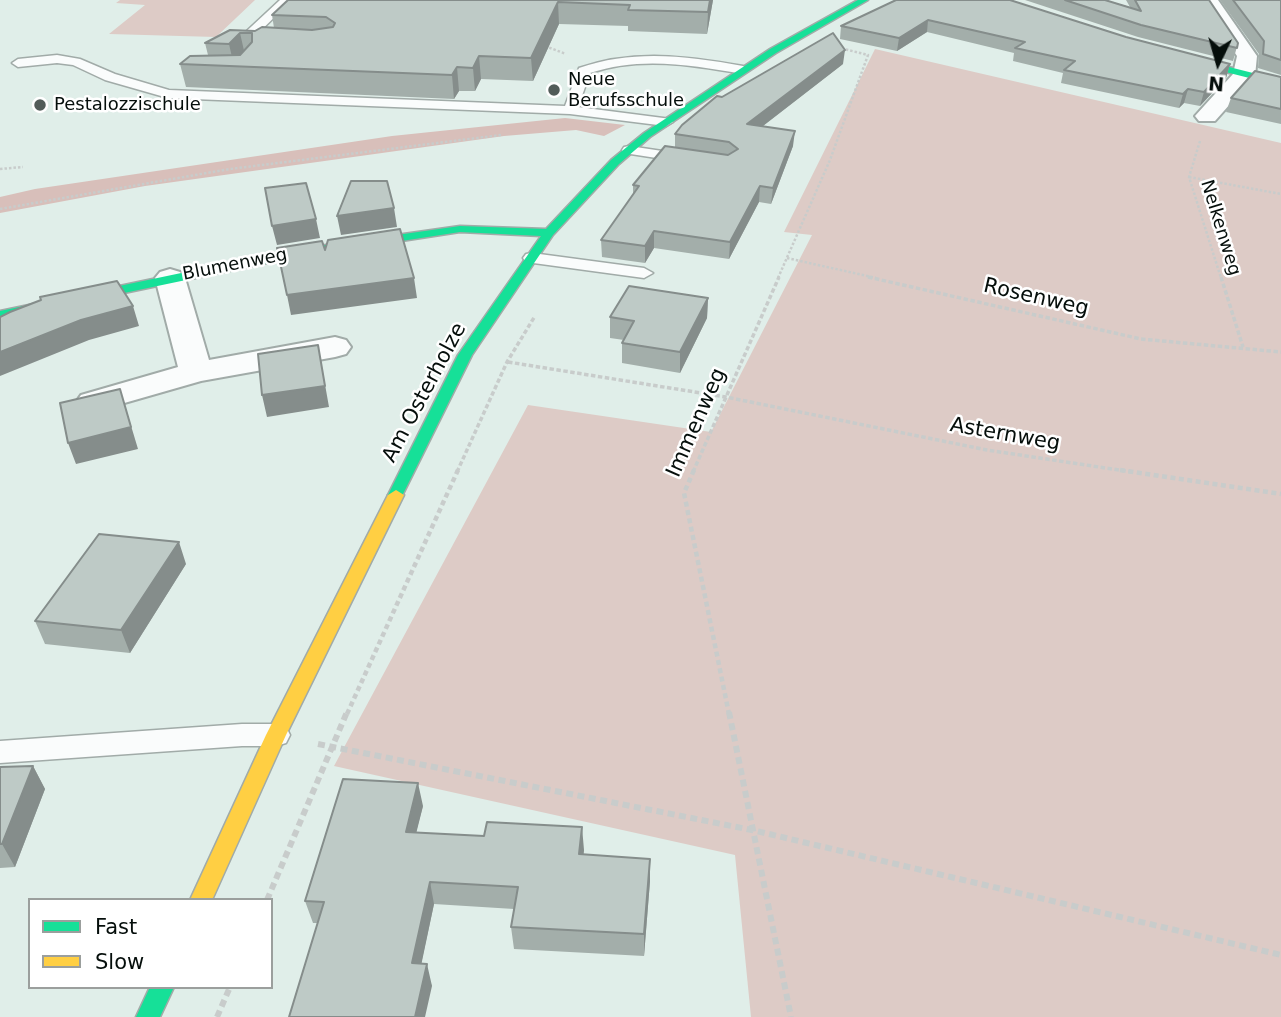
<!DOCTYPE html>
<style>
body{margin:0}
#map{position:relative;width:1281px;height:1017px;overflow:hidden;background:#e0eee9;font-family:"DejaVu Sans",sans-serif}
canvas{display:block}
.legend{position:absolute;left:28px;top:898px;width:245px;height:91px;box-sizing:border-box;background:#fff;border:2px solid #9b9f9d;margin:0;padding:9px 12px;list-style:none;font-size:21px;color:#050e0b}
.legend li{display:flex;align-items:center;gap:14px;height:35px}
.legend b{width:35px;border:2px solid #9b9f9d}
.north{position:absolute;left:1183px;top:28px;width:70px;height:70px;-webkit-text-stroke:5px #fff;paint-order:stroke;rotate:185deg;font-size:19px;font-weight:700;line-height:28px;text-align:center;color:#050e0b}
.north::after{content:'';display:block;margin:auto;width:24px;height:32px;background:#050e0b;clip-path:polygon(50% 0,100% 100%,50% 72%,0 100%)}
</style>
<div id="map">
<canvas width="1281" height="1017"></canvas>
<ul class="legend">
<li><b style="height:9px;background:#16e098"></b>Fast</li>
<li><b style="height:9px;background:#ffcf43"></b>Slow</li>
</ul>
<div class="north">N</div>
</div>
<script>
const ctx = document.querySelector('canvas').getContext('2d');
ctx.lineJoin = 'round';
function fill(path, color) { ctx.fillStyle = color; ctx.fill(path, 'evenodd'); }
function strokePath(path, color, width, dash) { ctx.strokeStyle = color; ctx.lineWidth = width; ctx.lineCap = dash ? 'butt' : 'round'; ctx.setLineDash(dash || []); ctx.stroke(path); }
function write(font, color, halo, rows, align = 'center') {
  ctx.font = font + ' "DejaVu Sans",sans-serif'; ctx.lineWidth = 5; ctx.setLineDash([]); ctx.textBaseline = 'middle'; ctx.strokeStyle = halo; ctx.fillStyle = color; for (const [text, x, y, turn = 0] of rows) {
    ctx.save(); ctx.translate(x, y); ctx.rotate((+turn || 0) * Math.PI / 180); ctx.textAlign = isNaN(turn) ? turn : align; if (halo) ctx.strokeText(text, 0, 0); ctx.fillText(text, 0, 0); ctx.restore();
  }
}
fill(new Path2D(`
 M120,0H255L216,37L109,34L145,5L116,3Z
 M875,49L1281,143V1017H751L735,855L334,766L528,405L711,432L812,235L784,232Z`), '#ddcbc6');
fill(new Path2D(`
 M565,118L625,125L604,136L576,130L504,136L145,186L0,213V197L35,189L392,136Z`), '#d8bfba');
const lane = new Path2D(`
 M280,0H292L246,45L227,49V43L238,39Z
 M57,55L80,59L115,74L169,90L565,106L579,68C634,49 687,56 743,66L749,70L743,74C692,65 640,56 590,73L578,107L671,119L673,122L666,126L570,114L168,98L105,80L73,65L57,63L18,67L12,63L18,59Z
 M629,146L689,155L696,159L689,163L624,153L622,150L624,147Z
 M532,253L644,268L653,273L644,278L526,262L523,258L526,254Z
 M242,724H276L286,727L290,735L286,743L276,746H242L0,763V741Z`);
const street = new Path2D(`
 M1199,0H1218L1257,56L1255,76L1215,121H1199L1195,116L1233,74L1237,56Z
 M170,269L180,272L185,278L209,360L335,337L346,340L351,347L346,354L335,357L201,381L93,412L81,409L76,402L81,395L178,367L155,278L160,272Z`);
const fast = new Path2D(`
 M858,0H868L776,53L650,137L619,164L553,235L472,355L401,498L396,500L388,495L458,355L541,236L460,232L291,258L0,319V311L291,250L460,226L546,229L611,160L644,133L770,49Z
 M1177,54L1281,80V86L1174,59V55Z
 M150,987H174L160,1017H136Z`);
const slow = new Path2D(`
 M396,490L404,495L286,735L212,900H190L266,735L388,495Z`);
strokePath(lane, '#a1aba8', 3);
strokePath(street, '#a1aba8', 4);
strokePath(fast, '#a1aba8', 3);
strokePath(slow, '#a1aba8', 3);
strokePath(new Path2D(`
 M545,46L566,54
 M1200,141L1189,177L1221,278
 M0,169L23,167
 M1189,177L1281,194
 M0,209L230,169L501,135
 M787,258L876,278
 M778,278L830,160L868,55L840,48`), '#c8cccb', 2.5, [2.5, 2]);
strokePath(new Path2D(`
 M868,277L1141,339L1281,352
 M1221,277L1243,347
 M508,362L726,397L987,450L1132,472
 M457,472L507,362L535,316
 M693,472L779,277`), '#c8cccb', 3.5, [4.5, 2.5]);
strokePath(new Path2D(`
 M694,470L684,493L729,714
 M1120,470L1281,494
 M347,714L458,470`), '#c8cccb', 4.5, [5, 3.5]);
strokePath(new Path2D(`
 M729,712L791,1017
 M318,744L752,830L1281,955
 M267,900L347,712
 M217,1017L230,987`), '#c8cccb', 6, [7, 4.5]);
fill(lane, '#fafcfc');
fill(street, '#fafcfc');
fill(fast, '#16e098');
fill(slow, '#ffcf43');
fill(new Path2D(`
 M288,0H713L707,34L628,31V26L559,24L533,81L481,79L475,91H459L454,99L186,87L180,64L208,55L205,43L230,30L255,31L274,28L272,15Z
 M896,0L1126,37L1230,64L1226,78L1200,106L1184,103L1179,108L1061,83L1063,73L1013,61L1014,53L927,32L897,51L840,39L841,26Z
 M1025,0H1105L1130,7L1126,0H1209L1238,43L1233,61L1138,37Z
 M1220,0H1281V75L1258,68L1259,54Z
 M843,64L763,126L793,146L771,204L759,202L729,259L654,248L645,263L602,257L601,240L633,195V185L675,147V134L722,97Z
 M1281,77V124L1226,112L1231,98Z
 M708,298L707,318L680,373L622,363V343L624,340L610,338V317Z
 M186,564L130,653L45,644L35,621Z
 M33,766L45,789L15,867L0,868V767Z
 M423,806L416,832L584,850L583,855L650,881L644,956L514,949L511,927L514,909L434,904L421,964L432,986L317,923H313L305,901Z`), '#a3aeaa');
fill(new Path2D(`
 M710,0H713L707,34L708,12Z
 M558,2L559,24L533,81L531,58Z
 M928,20L927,32L897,51L899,38Z
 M240,33L245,55L234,66L229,44Z
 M845,50L843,64L746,139L747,124Z
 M479,56L481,79L475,91L473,68Z
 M1230,64L1226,78L1200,106L1204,92Z
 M457,67L459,91L454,99L452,75Z
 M1188,89L1184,103L1179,108L1183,94Z
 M795,131L793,146L771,204L773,188Z
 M760,186L759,202L729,259L730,242Z
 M394,208L397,227L341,235L337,216Z
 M316,219L320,238L277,245L272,226Z
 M654,231V248L645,263V246Z
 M414,278L417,298L291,315L287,295Z
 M708,298L707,318L680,373V352Z
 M133,306L139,326L89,340L0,376V352L81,320Z
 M318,345L329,407L267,417L262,395Z
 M120,389L138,449L76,464L68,443Z
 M179,542L186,564L130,653L121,630Z
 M33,766L45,789L15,867L2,844Z
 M418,783L423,806L411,854L406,832Z
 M582,827L584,850L581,877L579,854Z
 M650,859V881L644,956V934Z
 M430,882L434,904L417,985L412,963Z
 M427,964L432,986L425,1017H415Z`), '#858d8b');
const building = new Path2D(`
 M288,0H710L708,12L628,10L630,5L558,2L531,58L479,56L473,68L457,67L452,75L180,64L190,56L240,55L252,42V33H240L229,44L205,43L230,30L255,31L262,27L312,30L333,27L335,23L326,17L272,15Z
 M896,0H1010L1126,37L1230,64L1204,92L1188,89L1183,94L1064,70L1075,61L1015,48L1025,42L928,20L899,38L841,26Z
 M1065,0H1105L1141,11L1135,0H1209L1238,43L1237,48L1141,25Z
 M1233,0H1281V60L1263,54L1264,41Z
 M833,33L845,50L747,124L795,131L773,188L760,186L730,242L654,231L645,246L601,240L639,186L633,185L665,146L728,155L738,149L729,142L675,134L682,125L717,96L722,97Z
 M1255,71L1281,77V109L1231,98Z
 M351,181H387L394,208L337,216Z
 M306,183L316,219L272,226L265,188Z
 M400,229L414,278L287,295L277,248L322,241L325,250L328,240Z
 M117,281L133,306L81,320L0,352V317L10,312L41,300L40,297Z
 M629,286L708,298L680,352L622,343L634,321L610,317Z
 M318,345L325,386L262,395L258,354Z
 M120,389L131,427L68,443L60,403Z
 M99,534L179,542L121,630L35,621Z
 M33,766L2,844H0V767Z
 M343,779L418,783L406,832L484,836L487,822L582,827L579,854L650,859L644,934L511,927L518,887L430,882L412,963L427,964L415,1017H289L324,902L305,901Z`);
fill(building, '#becac6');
strokePath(building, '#858d8b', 2);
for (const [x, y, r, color] of [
 [554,90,7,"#525c59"],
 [40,105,7,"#525c59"]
]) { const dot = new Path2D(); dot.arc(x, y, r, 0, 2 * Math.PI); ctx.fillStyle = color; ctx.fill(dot); strokePath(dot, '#fff', 2.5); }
write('18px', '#050e0b', '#fff', [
 ["Neue",568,80],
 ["Berufsschule",568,101],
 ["Pestalozzischule",54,105]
], 'left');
write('18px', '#050e0b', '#fff', [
 ["Nelkenweg",1220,228,73],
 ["Blumenweg",235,265,-11]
]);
write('21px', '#050e0b', '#fff', [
 ["Rosenweg",1036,298,13],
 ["Am Osterholze",425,393,-62],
 ["Immenweg",697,423,-66],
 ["Asternweg",1005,435,10]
]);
</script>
